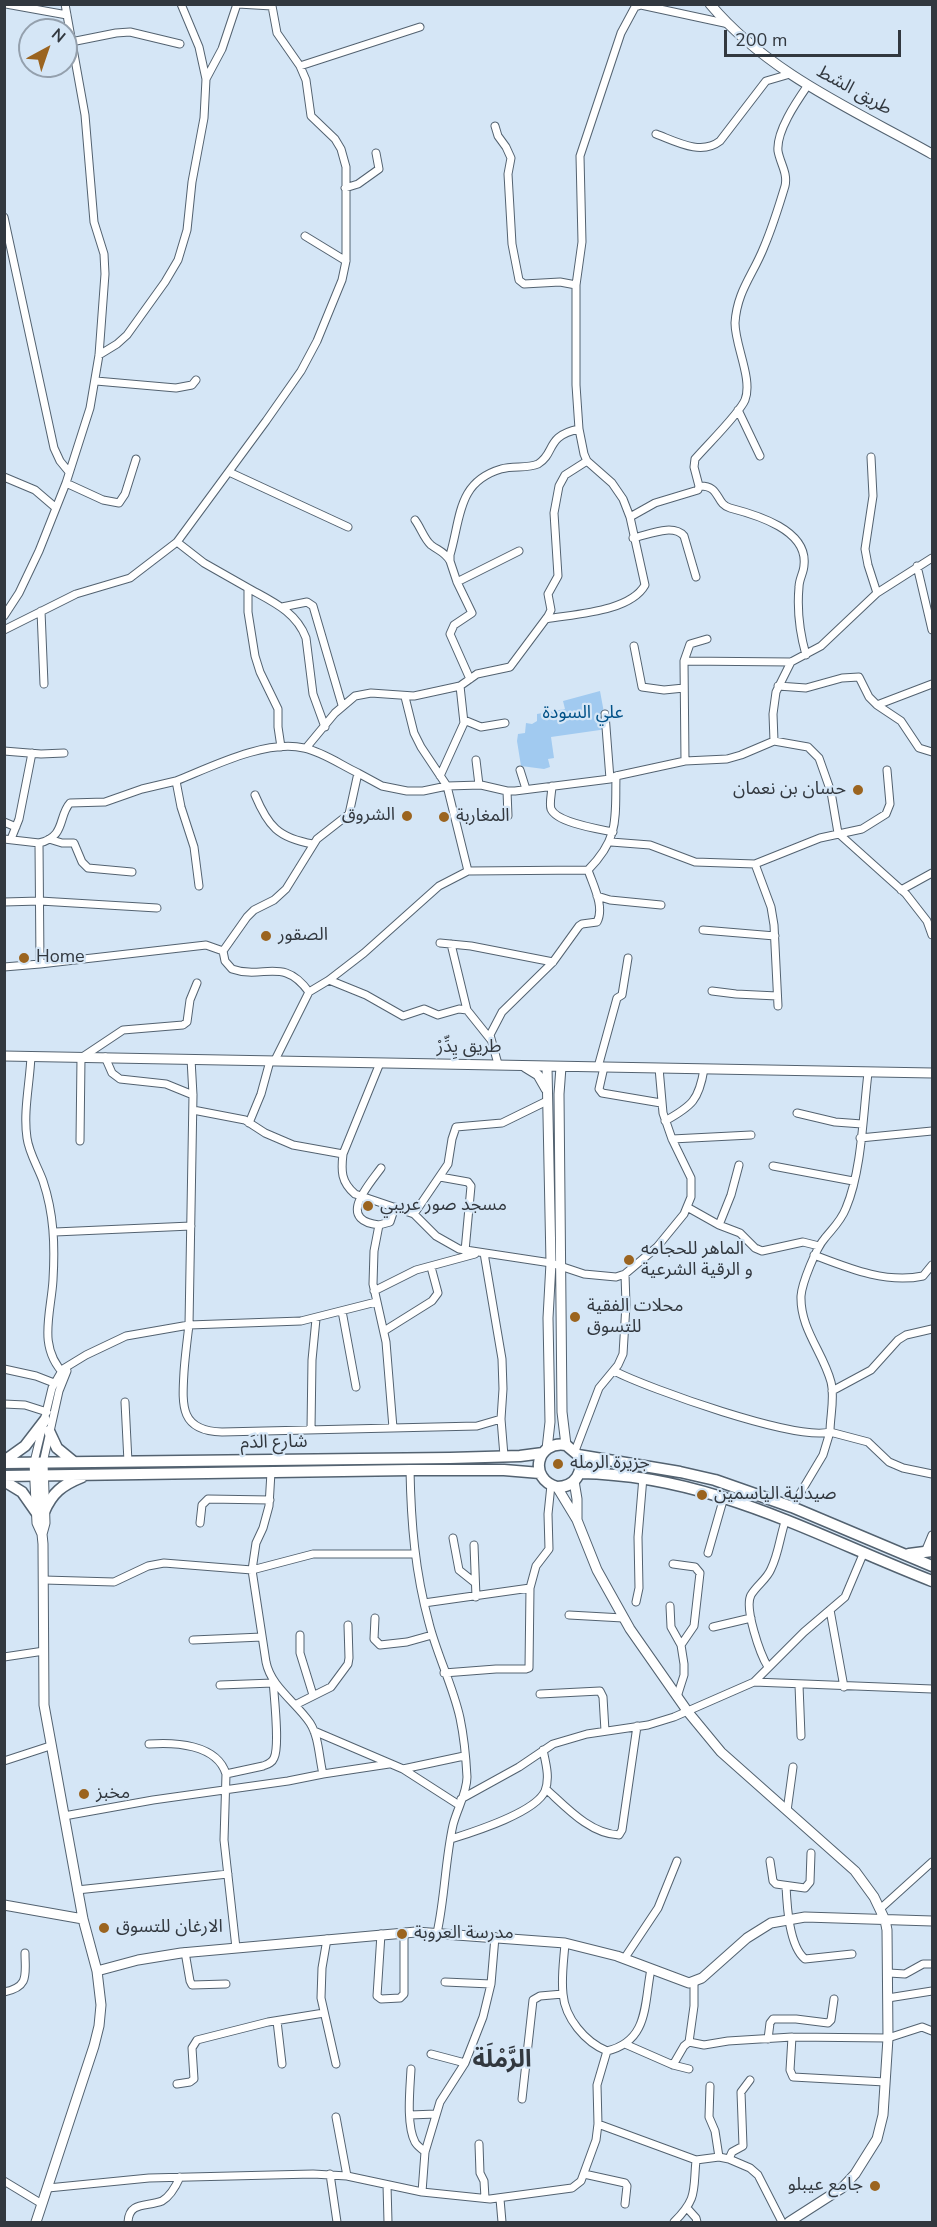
<!DOCTYPE html>
<meta charset="utf-8">
<style>
body{margin:0}
#map{position:relative;width:937px;height:2227px;overflow:hidden;background:#d5e6f6;font-family:"Nunito Sans",sans-serif}
canvas{display:block}
.frame{position:absolute;inset:0;border:6px solid #32383f;pointer-events:none}
.north{position:absolute;left:18px;top:18px;width:60px;height:60px;box-sizing:border-box;background:#d5e6f6;border:2px solid #94a0ad;border-radius:50%;rotate:40deg;font-size:16px;font-weight:700;line-height:24px;text-align:center;color:#32383f}
.north::after{content:'';display:block;margin:auto;width:21px;height:27px;background:#9b641f;clip-path:polygon(50% 0,100% 100%,50% 72%,0 100%)}
.scale{position:absolute;left:724px;top:30px;width:177px;height:27px;box-sizing:border-box;border:3px solid #32383f;border-top:0;padding-left:8px;font-size:18px;line-height:21px;white-space:nowrap;color:#32383f;-webkit-text-stroke:4px #d5e6f6;paint-order:stroke}
</style>
<div id="map">
<canvas width="937" height="2227"></canvas>
<div class="frame"></div>
<div class="north">N</div>
<div class="scale">200 m</div>
</div>
<script>
const ctx = document.querySelector('canvas').getContext('2d');
ctx.lineJoin = 'round';
function fill(path, color) { ctx.fillStyle = color; ctx.fill(path, 'evenodd'); }
function strokePath(path, color, width, dash) { ctx.strokeStyle = color; ctx.lineWidth = width; ctx.lineCap = dash ? 'butt' : 'round'; ctx.setLineDash(dash || []); ctx.stroke(path); }
function write(font, color, halo, rows, align = 'center') {
  ctx.font = font + ' "Nunito Sans","Noto Sans Arabic",sans-serif'; ctx.lineWidth = 4.5; ctx.setLineDash([]); ctx.textBaseline = 'middle'; ctx.strokeStyle = halo; ctx.fillStyle = color; for (const [text, x, y, turn = 0] of rows) {
    ctx.save(); ctx.translate(x, y); ctx.rotate((+turn || 0) * Math.PI / 180); ctx.textAlign = isNaN(turn) ? turn : align; if (halo) ctx.strokeText(text, 0, 0); ctx.fillText(text, 0, 0); ctx.restore();
  }
}
fill(new Path2D(`
 M600,691L607,729L551,737L554,758L548,759L550,767L544,769L521,766L517,741L518,734L525,733L526,723L532,724L537,721V714L565,709L563,701Z`), '#a1caf0');
const street = new Path2D(`
 M6,4L67,15
 M71,42L116,33L130,32L180,44
 M300,66L420,27
 M206,79L222,49L237,4
 M495,126L498,136L506,147L511,158L508,174L512,244L519,280L524,284L560,282L576,285
 M656,134C675,141 701,156 720,141L766,81L790,74
 M345,188L358,184L379,169L376,153
 M4,217L54,448L60,461L69,472
 M305,236L346,261
 M99,355L117,344L127,335L165,282L178,260L187,230L192,182L204,118L206,79L199,47L181,4
 M96,381L176,388L192,385L196,380
 M738,410L760,456
 M871,457L873,496L865,549L868,565L877,593
 M229,472L348,527
 M4,477L35,490L56,508
 M66,483L103,500L119,503L125,494L136,459
 M699,486C721,485 715,504 730,508C757,515 808,530 804,565C804,572 799,579 799,587C797,609 800,634 806,655
 M630,517L655,503L698,490L699,486L694,467L695,459C707,445 739,414 745,400C753,379 735,346 735,323C737,291 753,275 764,247C772,228 779,206 785,186C788,173 780,163 778,151C776,131 797,101 808,85
 M415,520C421,528 424,539 431,545C439,551 445,552 450,561
 M633,538C648,535 673,523 684,536L696,577
 M177,542L266,421L301,371L317,341L342,280L346,261V167L341,149L335,139L311,116L306,80L300,66L277,33L272,6L238,4
 M917,566L932,630
 M457,582L450,561V555C461,518 457,482 501,469C513,465 527,469 538,464C556,453 545,436 579,429
 M282,607L307,602L313,606L342,705
 M41,611L44,684
 M4,616L19,593L39,551L66,483L90,408L99,355L105,274L104,254L94,222L85,115L65,4
 M546,619C574,614 630,612 645,585L630,517L623,499L612,483L587,461L584,454L579,429L576,385V285L582,242L580,156L621,33L635,7L641,5L729,24
 M4,630L76,594L130,578L177,542L204,563L248,588
 M634,646L642,687L664,690L684,688
 M684,661L791,662L821,646L877,593L932,558
 M470,679L450,634L454,625L472,613L457,582L519,551
 M460,686L477,674L510,667L548,616L551,610L548,594L558,576L554,513L559,486L565,475L587,461
 M778,686L806,688L842,678L859,677L869,697L877,705L901,721L919,748L932,752
 M405,697L414,733L421,747L447,786L468,871L588,870
 M877,705L932,684
 M605,714L610,779
 M464,720L481,727L505,723
 M774,741L773,714L776,692L791,662
 M281,747L278,727V709L260,672L255,656L248,612V588C271,601 296,611 306,638L313,694L325,727
 M306,748L335,713L355,696L371,693L414,696L460,686L464,723L440,776
 M4,751L41,754L64,753
 M476,760L479,785
 M685,761L684,661L690,644L707,639
 M520,770L526,789
 M552,786C552,792 549,803 551,809C557,823 599,829 613,832
 M507,791L508,816
 M255,795C268,826 278,838 313,844
 M4,822L16,827
 M4,839L39,843L40,964L206,945L223,951L225,961L232,969C264,980 283,956 309,992
 M11,839L19,819L32,753
 M49,839L62,843H74L82,862L88,868L132,872
 M611,842L650,845L695,862L755,864L820,838L862,829L886,814L890,804L887,770
 M39,843C66,837 58,816 70,803L105,802L142,789L176,781
 M755,864L771,907L774,925L778,1006
 M199,886L194,847L181,807L176,781C211,767 266,739 304,748C323,752 341,765 358,773
 M901,890L932,873
 M597,896L610,900L661,905
 M4,902L40,901L157,908
 M703,930L775,936
 M440,943L471,946L553,962
 M451,944L467,1010L491,1040
 M223,951L247,917L254,910L274,900L286,889L317,839L349,814L358,773L382,786L407,791H423L447,786L481,785L507,791H515L610,779L616,776
 M4,967L40,964
 M329,980L366,995L403,1016L424,1009L438,1015L459,1009L467,1010
 M712,991L736,994L777,996
 M31,1056C30,1082 23,1112 27,1138C29,1153 38,1167 43,1181C54,1214 55,1245 53,1280C51,1314 37,1347 65,1375
 M105,1057L112,1073L120,1079L166,1084L193,1095
 M275,1060L309,992L329,980L364,953L439,886L468,871
 M498,1064L490,1035L502,1012L553,962L579,926L582,924L597,922C605,907 593,885 588,870C620,838 615,818 616,776L685,761L727,759L741,755L774,741L808,747L819,758L831,792L838,833L906,894L927,921L932,935
 M598,1067L617,998L622,995L628,958
 M604,1067L599,1089L602,1093L661,1103
 M193,1110L245,1120L265,1133L293,1145L343,1154L380,1063
 M797,1113L835,1122L862,1124
 M665,1121C692,1106 699,1100 704,1069
 M249,1123L261,1094L270,1061
 M860,1138L932,1131
 M672,1139L751,1135
 M80,1141L81,1058L123,1030L183,1025L187,1022L190,1000L197,983
 M343,1154C341,1171 341,1182 355,1194L414,1214L436,1236L459,1249L551,1263L584,1274L616,1277L625,1274L657,1247L684,1214L691,1197V1178L672,1139L663,1113L659,1068
 M773,1166L853,1181
 M381,1168C368,1186 336,1220 379,1225L374,1251L373,1284L386,1342L393,1428
 M440,1177L468,1182L471,1186L465,1251
 M687,1207L719,1225L740,1233L755,1248L762,1251L803,1242L819,1246
 M414,1214L448,1164L452,1139L456,1127L502,1123L547,1101
 M379,1225L390,1222L395,1207
 M719,1225L731,1195L739,1165
 M55,1232L191,1226
 M484,1253L502,1359L503,1389L501,1419L504,1456
 M814,1255C848,1268 886,1284 923,1276L932,1265
 M374,1291L416,1270L475,1254
 M376,1302L301,1321L189,1325C187,1341 185,1357 184,1372C182,1406 180,1431 222,1432L477,1426L501,1419
 M342,1311L356,1387
 M384,1331L432,1301L438,1293L431,1267
 M4,1369L36,1376L54,1383
 M614,1371C650,1389 795,1441 830,1432C830,1416 835,1398 831,1382C823,1352 800,1329 801,1296C802,1283 816,1248 825,1238C833,1228 841,1221 846,1208C862,1170 863,1114 868,1073
 M832,1391L871,1370L898,1340L906,1335L932,1329
 M125,1402L128,1462
 M4,1404L25,1405L47,1412
 M311,1429L312,1360L316,1319
 M575,1451L599,1388L618,1365L623,1354L626,1305L625,1274
 M34,1462L52,1388L63,1369L86,1355L126,1336L189,1325L193,1095L191,1059
 M43,1463L59,1391L67,1371
 M410,1470C411,1523 415,1572 429,1623C437,1655 453,1686 460,1718C464,1737 466,1758 467,1777C467,1793 457,1809 453,1825C445,1861 445,1897 437,1933
 M792,1507L823,1455L830,1432L868,1442L889,1462L903,1468L932,1474
 M200,1523L202,1505L208,1499L270,1500
 M453,1538L459,1570L474,1582
 M474,1545L476,1597
 M925,1552L932,1535
 M708,1553L724,1497
 M673,1564L695,1567L700,1573L694,1626L681,1645
 M44,1580L114,1582L148,1566L164,1563L252,1570L313,1554H414
 M636,1602L639,1588L638,1537L643,1477
 M424,1603L530,1588
 M670,1606L671,1627L681,1645L684,1664V1675L677,1697
 M830,1610L844,1687
 M569,1615L623,1618
 M375,1618L374,1639L380,1645L407,1642L432,1635
 M713,1627L751,1618
 M300,1635V1653L313,1695
 M193,1640L262,1637
 M4,1657L44,1651
 M768,1667C760,1654 744,1608 751,1595C757,1585 767,1579 771,1569C779,1553 780,1535 786,1519
 M444,1673L496,1669H526L529,1668L530,1588L536,1566L549,1549L548,1514L551,1485
 M754,1682L932,1689
 M220,1685L273,1683
 M799,1685L801,1736
 M540,1694L600,1691L603,1697L605,1731
 M295,1705L331,1687L348,1664L349,1658L348,1625
 M314,1731L403,1769L459,1805
 M149,1744C174,1742 217,1744 226,1774L224,1840L236,1948
 M4,1761L50,1746
 M403,1769L464,1756
 M226,1774L263,1766C268,1764 272,1763 274,1758C280,1746 274,1696 273,1680
 M323,1774L389,1764
 M546,1789C566,1807 590,1834 619,1835L622,1830L637,1726
 M461,1799L519,1767L553,1744L587,1734L648,1725L674,1717L754,1682L804,1632L845,1597L864,1552
 M787,1811L793,1767
 M64,1816L153,1800L288,1781L323,1774C319,1758 319,1737 310,1723C296,1702 271,1687 266,1662L252,1570L256,1543L263,1528L269,1506L271,1472
 M451,1839C473,1832 535,1813 545,1791C550,1778 546,1764 543,1750
 M770,1861L773,1881L776,1884L805,1888L810,1882L811,1853
 M786,1886C787,1906 789,1946 805,1959L852,1954
 M77,1890L228,1874
 M880,1909L932,1862
 M381,1934L377,1996L381,1999L400,1998L404,1994V1932
 M327,1939L322,1968L321,1998L336,2064
 M565,1943C564,1959 561,1977 563,1994C565,2018 585,2042 607,2051C649,2041 644,2004 651,1969
 M185,1952L190,1981L192,1985L226,1984
 M624,1959L658,1908L677,1861
 M889,1973L905,1974L923,1964H932
 M445,1982L491,1984
 M4,1992C30,1987 25,1974 25,1953
 M888,1998L932,1991
 M277,2021L282,2064
 M792,2037L790,2070L793,2077L885,2082
 M768,2039L770,2023L773,2019H796L828,2023L831,2020L834,1999
 M689,2042L704,2045L728,2041L792,2037L888,2038L922,2027L932,2031
 M625,2044L673,2065L689,2069
 M431,2054L465,2063
 M673,2065L684,2046L689,2042L694,2006V1982
 M411,2069C410,2089 406,2125 415,2142C417,2146 422,2149 425,2152
 M177,2084L190,2082L194,2079L192,2048L197,2040L268,2022L324,2013
 M710,2086L709,2117L715,2131L719,2157
 M522,2099L533,2000L540,1996L563,1994
 M410,2115L436,2114
 M336,2117L347,2176
 M598,2124L696,2160L719,2157L729,2159L750,2168L758,2175L782,2222
 M479,2144L480,2173L484,2181L485,2198
 M729,2159L732,2152L743,2146L741,2092L750,2080
 M330,2174L337,2222
 M584,2174L625,2183L627,2186L625,2204
 M4,2181L42,2204
 M387,2185L388,2222
 M48,2188L149,2178L313,2174L347,2176L422,2192L490,2199L572,2188L581,2181L596,2140L598,2124L597,2085L607,2051
 M422,2192L425,2152L440,2102L465,2063L483,2017L491,1984L495,1937
 M500,2199L502,2222
 M687,2208L696,2218L697,2222
 M128,2222C129,2201 147,2207 162,2201C171,2196 176,2186 180,2177
 M674,2222C698,2198 693,2191 696,2160`);
const secondary = new Path2D(`
 M710,4C769,74 854,110 932,154
 M4,1056L932,1073
 M525,1067L538,1075L546,1089
 M561,1067L559,1094L562,1412L566,1445
 M547,1449L550,1422L548,1318L551,1263L547,1067
 M34,1462L37,1523L42,1534L43,1544L44,1705L83,1919L97,1971L101,2005L99,2026L94,2046L36,2222
 M574,1481L577,1499V1520L597,1570L630,1629L688,1712L721,1752L855,1871L874,1897L885,1920L887,1930L888,2038L883,2115L877,2139L855,2174L842,2188L789,2222
 M557,1487L577,1520
 M42,1534L45,1523L43,1463
 M4,1905L83,1919
 M97,1971L138,1960L181,1953L416,1932L565,1943L617,1956L689,1983L702,1978L747,1938L771,1923L805,1917L932,1921`);
const primary = new Path2D(`
 M49,1431L57,1448L74,1462
 M578,1455C585,1472 575,1487 557,1487C528,1479 536,1440 566,1445L578,1455L680,1472L715,1480L792,1507L932,1566
 M4,1461L25,1446L45,1420
 M4,1463L450,1458L520,1456L543,1453
 M580,1473C711,1475 814,1535 932,1581
 M4,1476L410,1470H504L540,1473
 M4,1481L22,1492L36,1512
 M44,1512C52,1493 62,1485 82,1477
 M909,1554L932,1551`);
strokePath(street, '#536270', 9);
strokePath(secondary, '#536270', 11);
strokePath(primary, '#536270', 13);
strokePath(street, '#fff', 7);
strokePath(secondary, '#fff', 9);
strokePath(primary, '#fff', 10);
for (const [x, y, r, color] of [
 [858,790,6,"#9b641f"],
 [407,816,6,"#9b641f"],
 [444,817,6,"#9b641f"],
 [266,936,6,"#9b641f"],
 [24,958,6,"#9b641f"],
 [368,1206,6,"#9b641f"],
 [629,1260,6,"#9b641f"],
 [575,1317,6,"#9b641f"],
 [558,1464,6,"#9b641f"],
 [702,1495,6,"#9b641f"],
 [84,1794,6,"#9b641f"],
 [104,1928,6,"#9b641f"],
 [402,1934,6,"#9b641f"],
 [875,2186,6,"#9b641f"]
]) { const dot = new Path2D(); dot.arc(x, y, r, 0, 2 * Math.PI); ctx.fillStyle = color; ctx.fill(dot); strokePath(dot, '#d5e6f6', 2); }
write('18px', '#32383f', '#d5e6f6', [
 ["طريق الشط",854,91,29],
 ["طريق يِدِّرْ",469,1048],
 ["شارع الدَم",274,1443,-1]
]);
write('18px', '#005187', '#d5e6f6', [
 ["علي السودة",583,714]
]);
write('18px', '#32383f', '#d5e6f6', [
 ["حسان بن نعمان",846,790,"right"],
 ["الشروق",395,816,"right"],
 ["المغاربة",456,817],
 ["الصقور",278,936],
 ["Home",36,958],
 ["مسجد صور عريبي",380,1206],
 ["الماهر للحجامه",641,1250],
 ["و الرقية الشرعية",641,1271],
 ["محلات الفقية",587,1307],
 ["للتسوق",587,1328],
 ["جزيرة الرمله",570,1464],
 ["صيدلية الياسمين",714,1495],
 ["مخبز",96,1794],
 ["الارغان للتسوق",116,1928],
 ["مدرسة العروبة",414,1934],
 ["جامع عيبلو",863,2186,"right"]
], 'left');
write('bold 24px', '#32383f', '#d5e6f6', [
 ["الرَّمْلَة",502,2061]
]);
</script>
